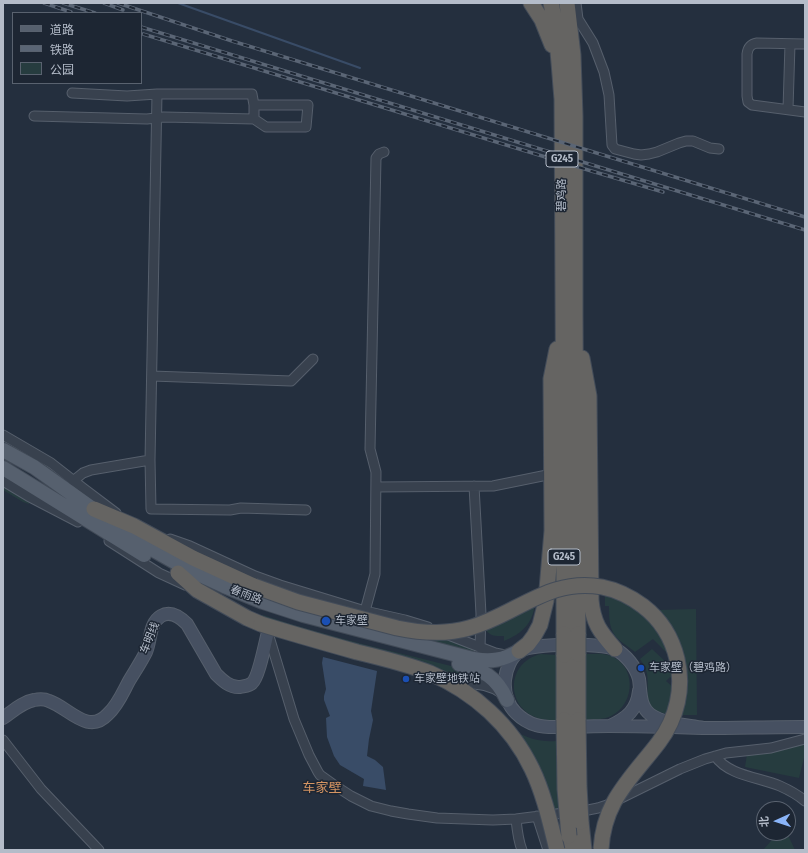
<!DOCTYPE html>
<meta charset="utf-8">
<style>
body{margin:0}
#map{position:relative;width:808px;height:853px;overflow:hidden;background:#242f3e;font-family:"Fira Sans","Noto Sans SC",sans-serif}
canvas{display:block}
.frame{position:absolute;inset:0;border:4px solid #b4bcc9;pointer-events:none}
.legend{position:absolute;left:12px;top:12px;width:130px;height:72px;box-sizing:border-box;background:#1d2633;border:1px solid #59626f;margin:0;padding:5px 7px;list-style:none;font-size:12px;color:#b4bcc9}
.legend li{display:flex;align-items:center;gap:8px;height:20px}
.legend b{width:20px;border:1px solid #59626f}
.north{position:absolute;left:756px;top:801px;width:40px;height:40px;box-sizing:border-box;background:#1d2633;border:1px solid #59626f;border-radius:50%;rotate:267deg;font-size:11px;font-weight:700;line-height:16px;text-align:center;color:#b4bcc9}
.north::after{content:'';display:block;margin:auto;width:14px;height:18px;background:#8ab4f8;clip-path:polygon(50% 0,100% 100%,50% 72%,0 100%)}
</style>
<div id="map">
<canvas width="808" height="853"></canvas>
<div class="frame"></div>
<ul class="legend">
<li><b style="height:5px;background:#56606e"></b>道路</li>
<li><b style="height:5px;background:#5a6575"></b>铁路</li>
<li><b style="height:11px;background:#263c3f"></b>公园</li>
</ul>
<div class="north">北</div>
</div>
<script>
const ctx = document.querySelector('canvas').getContext('2d');
ctx.lineJoin = 'round';
function fill(path, color) { ctx.fillStyle = color; ctx.fill(path, 'evenodd'); }
function strokePath(path, color, width, dash) { ctx.strokeStyle = color; ctx.lineWidth = width; ctx.lineCap = dash ? 'butt' : 'round'; ctx.setLineDash(dash || []); ctx.stroke(path); }
function write(font, color, halo, rows, align = 'center') {
  ctx.font = font + ' "Fira Sans","Noto Sans SC",sans-serif'; ctx.lineWidth = 3; ctx.setLineDash([]); ctx.textBaseline = 'middle'; ctx.strokeStyle = halo; ctx.fillStyle = color; for (const [text, x, y, turn = 0] of rows) {
    ctx.save(); ctx.translate(x, y); ctx.rotate((+turn || 0) * Math.PI / 180); ctx.textAlign = isNaN(turn) ? turn : align; if (halo) ctx.strokeText(text, 0, 0); ctx.fillText(text, 0, 0); ctx.restore();
  }
}
fill(new Path2D(`
 M3,487L29,503V504L23,502L3,490Z
 M605,593L635,607L660,633L670,656L653,639L635,652C630,648 624,644 619,640C609,631 609,619 609,606H605Z
 M535,604C532,624 523,633 504,641V636C495,636 491,637 485,629Z
 M696,609L697,715H680L683,702L657,610Z
 M263,615C328,637 397,652 463,669C468,674 470,679 463,682L261,617V616Z
 M399,633L446,638L473,649L475,651L474,654Z
 M652,649L667,663L671,660L673,681L670,677L666,681L674,688L668,714C640,709 650,694 647,674C646,668 643,664 640,659Z
 M541,654L556,655V720C551,720 546,720 541,719C505,710 505,662 541,654Z
 M586,654C593,654 601,653 608,655C636,663 637,703 611,716C603,720 595,719 586,720Z
 M515,731C529,739 540,742 556,741L559,814L553,815Z
 M805,743V754L799,778L745,767L747,754L772,752L783,750Z
 M778,833H787L795,850H763Z`), '#263c3f');
fill(new Path2D(`
 M323,657L377,671L371,711L373,720L369,739L367,756L375,760L383,767L386,790L363,786L364,779L340,765L334,756L327,737L326,718L330,716L324,700V696L326,689L322,663Z`), '#394c67');
strokePath(new Path2D(`
 M178,3L360,68`), '#394c67', 2);
const minor = new Path2D(`
 M576,3L578,19L593,43L604,72L609,95L612,145L615,149L634,154L641,155L649,154L657,152L679,143L686,141H693L710,148L719,149
 M805,44L757,43C751,44 748,47 747,54V96L748,102L752,105L805,112
 M72,93L127,96L157,94
 M254,105V119L266,127H306L308,105H254L252,94H157L150,460L151,509L230,510L241,508L306,510
 M788,109L790,44
 M34,116L147,119L164,117L254,119
 M152,376L291,381L313,359
 M3,435L51,463L83,488L116,513
 M3,481L28,496L78,522
 M73,481L83,473L91,470L150,460
 M474,486L481,614L480,648
 M376,487L493,486L552,474
 M170,539L190,546L255,576L280,585L365,611L405,620L428,627
 M109,541L159,573L185,585
 M365,611L375,574L376,472L370,449L376,158L379,154L384,152
 M268,633L294,719L309,755L318,772L320,775L334,785L351,796L371,806L391,811L408,814L437,818L493,820L516,819L588,810L598,808L607,805L680,769L705,759L726,753L771,748L805,739
 M446,634L495,653L505,655
 M454,682C472,685 485,682 501,693
 M3,740L41,789L99,850
 M715,756C729,776 759,777 780,786C789,790 798,795 805,801
 M537,816L548,850
 M516,819C517,829 518,840 522,850`);
const secondary = new Path2D(`
 M3,718C12,712 22,702 34,700C39,699 45,699 49,701C68,707 88,736 108,714C118,705 123,692 129,681C135,671 141,662 146,652C151,641 149,623 161,616C171,610 180,617 187,624L216,674C222,680 230,688 240,687C244,686 249,686 252,683C259,677 265,643 268,632
 M610,726C627,718 637,710 639,691
 M703,728C687,725 664,724 651,715C639,706 641,692 639,679C636,667 626,655 615,649C602,643 532,643 520,651C511,657 506,669 505,680C504,692 507,704 516,713C522,719 529,723 536,725C545,728 555,727 563,727C579,727 594,726 609,726C640,726 671,727 702,728C737,728 771,727 805,727`);
const primary = new Path2D(`
 M3,450L34,467L128,534L157,552L187,569L224,586L263,602L303,615L473,659C492,662 503,660 519,651
 M3,468L144,555
 M459,664C483,670 496,676 507,700`);
const trunk = new Path2D(`
 M531,3L542,20L552,45
 M551,3C558,34 559,67 562,99L564,480V634
 M567,3L573,55L575,116V314L576,482L578,634
 M582,358L589,396L591,600C593,623 600,632 615,649
 M94,509L134,526L193,558L254,586
 M178,573L197,590L247,618L261,624
 M519,651L528,644L534,636L540,625L546,601L552,531L551,379L557,349
 M578,654V720
 M564,655V720
 M581,822L584,850
 M569,836L572,850`);
strokePath(minor, '#565f6c', 11);
strokePath(secondary, '#565f6c', 14);
strokePath(primary, '#414a57', 16);
strokePath(trunk, '#434c59', 17);
strokePath(minor, '#38414e', 9);
strokePath(secondary, '#465061', 12);
strokePath(primary, '#56606e', 14);
strokePath(trunk, '#656462', 15);
const rail = new Path2D(`
 M44,3L71,12
 M63,3L95,13
 M104,3L123,10
 M118,3L232,41L805,217
 M141,27L805,230
 M143,34L588,170L663,192`);
strokePath(rail, '#5a6575', 3.5);
strokePath(rail, '#1d2633', 2, [6]);
const trunkBridge = new Path2D(`
 M254,586L298,602L397,628C421,633 445,635 469,628C516,615 549,577 602,587C617,590 631,597 643,606C660,619 672,638 677,659C684,688 677,718 659,742C644,762 626,780 614,802C606,817 602,832 601,849
 M261,624C293,634 325,643 357,652C382,658 407,664 430,673C474,692 511,725 532,769C544,794 550,822 557,850
 M578,654V634
 M564,655V634
 M564,720L565,789L569,836
 M578,720L579,786L581,822`);
strokePath(trunkBridge, '#434c59', 17, []);
strokePath(trunkBridge, '#656462', 15);
for (const [x, y, r, color] of [
 [326,621,5,"#1a4fb4"],
 [641,668,4,"#1a4fb4"],
 [406,679,4,"#1a4fb4"]
]) { const dot = new Path2D(); dot.arc(x, y, r, 0, 2 * Math.PI); ctx.fillStyle = color; ctx.fill(dot); strokePath(dot, '#1d2633', 1.5); }
for (const [x, y, w] of [
 [562,159,32],
 [564,557,32]
]) { const box = new Path2D(); box.roundRect(x - w / 2, y - 8, w, 16, 3); ctx.fillStyle = '#1d2633'; ctx.fill(box); strokePath(box, '#b4bcc9', 1); }
write('bold 10px', '#b4bcc9', null, [
 ["G245",562,159],
 ["G245",564,557]
]);
write('11px', '#b4bcc9', '#1d2633', [
 ["碧鸡路",562,195,-90],
 ["春雨路",246,595,21],
 ["车明线",150,638,-68]
]);
write('11px', '#b4bcc9', '#1d2633', [
 ["车家壁",335,621],
 ["车家壁（碧鸡路）",649,668],
 ["车家壁地铁站",414,679]
], 'left');
write('13px', '#d59563', '#1d2633', [
 ["车家壁",322,788]
]);
</script>
